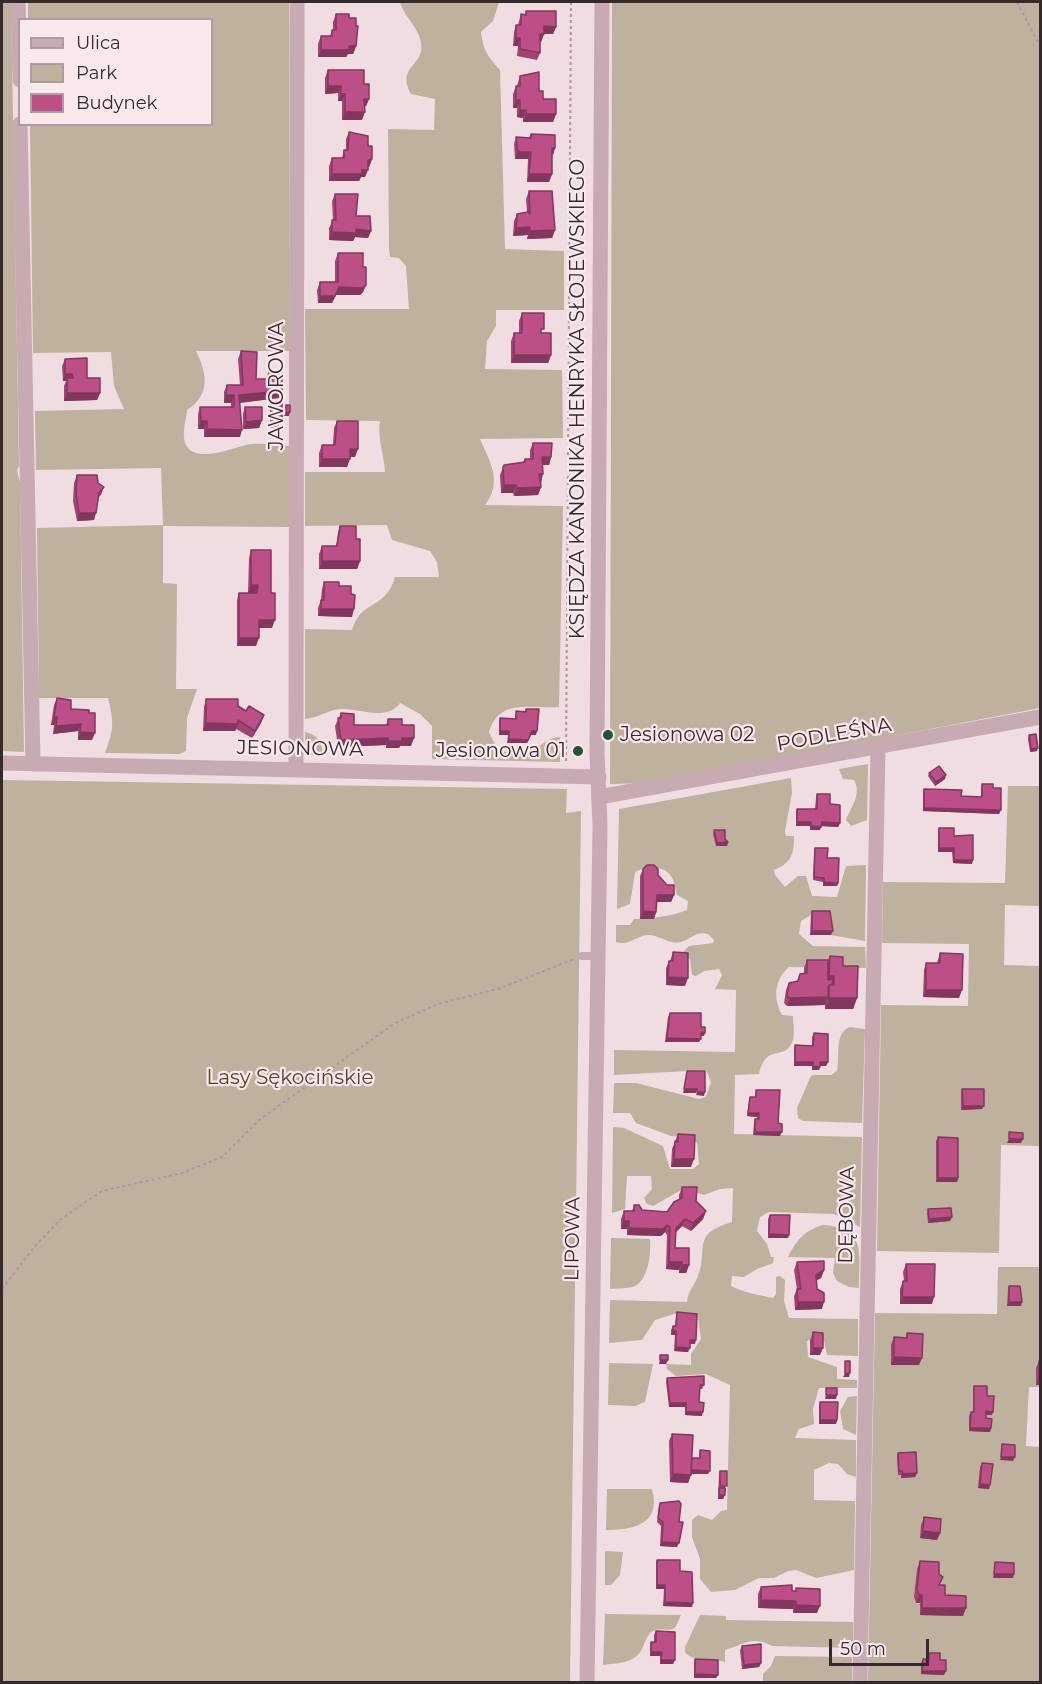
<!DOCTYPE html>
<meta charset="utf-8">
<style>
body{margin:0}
#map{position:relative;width:1042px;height:1684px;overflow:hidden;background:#f0dde1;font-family:Montserrat,sans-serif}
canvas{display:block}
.frame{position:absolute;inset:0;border:3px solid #35292e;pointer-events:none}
.legend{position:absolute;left:18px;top:18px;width:195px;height:108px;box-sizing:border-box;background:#f8e9ec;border:2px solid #aa9ca0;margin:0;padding:8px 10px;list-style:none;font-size:18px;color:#35292e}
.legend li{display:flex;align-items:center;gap:12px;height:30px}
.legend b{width:30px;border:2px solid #aa9ca0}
.scale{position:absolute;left:829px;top:1639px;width:100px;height:27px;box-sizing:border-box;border:3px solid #35292e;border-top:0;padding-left:8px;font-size:18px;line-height:21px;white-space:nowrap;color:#35292e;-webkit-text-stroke:4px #f8e9ec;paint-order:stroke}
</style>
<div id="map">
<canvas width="1042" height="1684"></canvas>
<div class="frame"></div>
<ul class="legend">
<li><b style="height:8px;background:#c7aab2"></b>Ulica</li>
<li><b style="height:16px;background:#beb19e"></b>Park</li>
<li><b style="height:16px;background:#bc4f86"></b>Budynek</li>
</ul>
<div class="scale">50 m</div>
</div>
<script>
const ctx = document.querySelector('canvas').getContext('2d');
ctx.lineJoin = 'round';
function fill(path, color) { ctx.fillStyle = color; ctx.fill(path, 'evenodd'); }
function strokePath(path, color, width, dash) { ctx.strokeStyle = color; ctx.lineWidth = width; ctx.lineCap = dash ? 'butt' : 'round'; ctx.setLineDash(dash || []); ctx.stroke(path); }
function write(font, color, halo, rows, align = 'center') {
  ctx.font = font + ' Montserrat,sans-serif'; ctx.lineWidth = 4.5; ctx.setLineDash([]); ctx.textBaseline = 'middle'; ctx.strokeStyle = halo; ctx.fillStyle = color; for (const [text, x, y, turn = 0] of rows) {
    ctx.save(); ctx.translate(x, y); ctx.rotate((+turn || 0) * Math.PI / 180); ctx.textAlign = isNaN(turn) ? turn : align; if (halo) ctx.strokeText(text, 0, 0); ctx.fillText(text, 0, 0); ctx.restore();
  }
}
fill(new Path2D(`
 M2,2H11L19,466L17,470L20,483L24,752L2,751Z
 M28,2H289V351H196C207,373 211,395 187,410C186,420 183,429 184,438C188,469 236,446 251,444C264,443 277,445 290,446L289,527L163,526V583L177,584L176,689H197L187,718L186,751L180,754L105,753C114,729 114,722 108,698H39L37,528L163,525L161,468L36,470L35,411L124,409L114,386L111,352L33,353L30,125L212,124V20L28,19Z
 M400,2H499L493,21L481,32C483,50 488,57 500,70L505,249L564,251V310H496V326L487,341L485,369L562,370L563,438L480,439C490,462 503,482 485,505L563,506L559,707C530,709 499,698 489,732L498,751C512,753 525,752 537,747C545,743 551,737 560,737V762L432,759V726L420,714L400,703C387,722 359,708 341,709C328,710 318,718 305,719V629L352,630C361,599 386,610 395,577H439L437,562L430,551L392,540L387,525L305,526V472H385C384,455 377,436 380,421L306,420L305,309H409L406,266L399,258L390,257L389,250L388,129L434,130L435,99L411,94C396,65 425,67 421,43C419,27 404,17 400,2Z
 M612,2H1040V708L647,783L610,784Z
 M305,732C320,736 322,742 323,757L305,754Z
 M868,764L867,820L851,826L846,820C851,806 862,795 854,780L843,779L839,769Z
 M791,778L792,793L785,831L786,836H794C794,855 791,863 774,870L775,875L785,887L798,876H806L812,896L837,897L846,866L866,865L865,941L831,935V928L811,915L801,921L799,934L813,946L865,947L866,968L789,967C774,980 773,998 782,1015L793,1016C793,1023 795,1033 793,1040C785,1063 767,1041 759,1074L735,1075L734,1134L862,1137L860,1227L834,1214L769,1212L760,1217L757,1231L767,1244L771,1257H774L773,1263L757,1269L744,1277L732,1276L731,1286C745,1293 759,1295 773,1298L776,1294V1277L780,1276L785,1280L784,1301L789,1318L858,1319V1356L827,1355L824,1340L819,1336L807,1341L808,1357L837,1367V1379L857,1380V1388H819L813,1409L814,1424L799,1429L795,1438L856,1440V1477L847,1474L838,1464L829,1463L814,1470V1500L855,1501L854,1570L816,1578L796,1570L788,1571L774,1578H759L735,1590L711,1592L700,1579V1559L692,1537V1520L698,1515L712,1520L721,1511L727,1510L730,1385L706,1374L676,1376L667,1369L666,1364L691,1365V1354L701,1339L698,1317L694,1313L674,1314L655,1320L642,1340L609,1343L610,1300L687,1302C688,1290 694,1287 698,1276C709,1249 690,1234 732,1222L733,1188L720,1189L704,1195L683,1189L653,1206L647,1204L644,1198L652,1189L651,1176H627L625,1209L612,1213L613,1127L624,1128L663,1146L670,1169H693L699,1164L697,1143L690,1138L671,1136L636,1123L630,1113H613L614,1083H636L699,1099L706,1097L711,1082L706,1070L614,1075V1050L735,1052L736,990L715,989L722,975L719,969L704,971L696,976L692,975L690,959L683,952L689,946L713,943L714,940L708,934C695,931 692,939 681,942C669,945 660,935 648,935C636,936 629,946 616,942V925H630L634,919C648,919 674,916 687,910L688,901L677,895C675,889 675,881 671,876C663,865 644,865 635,873L630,904L617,909L619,809Z
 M2,780L567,789L566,813L581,811L570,1682H2Z
 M1008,786H1040V906L1005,905L1004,965L1040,966V1146L1001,1145L999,1253L877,1251L881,1005L968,1006L969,944L882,943L883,882L1005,883Z
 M850,1027L865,1029L862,1123L803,1121L798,1118L797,1108L810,1078L812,1075H831L837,1071C840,1056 834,1033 850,1027Z
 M823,1225C867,1228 859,1253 859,1288L849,1287L837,1281L833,1273L835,1258L788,1257C796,1240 805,1230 823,1225Z
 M611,1238L650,1239C651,1252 649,1279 635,1286C628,1289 618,1288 610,1289Z
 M998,1267H1040V1387H1029L1026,1446L1040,1447V1682H868L875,1313L997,1314Z
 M609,1363L653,1364L645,1402L635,1406L608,1405Z
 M857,1396L856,1435L843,1429L840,1411L848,1397Z
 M607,1489H652C662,1525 632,1530 606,1530Z
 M605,1551L623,1552L620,1575L611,1585H605Z
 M605,1614L681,1615L675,1628C667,1632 659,1627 651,1632C646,1637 645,1643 642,1649C634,1664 617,1663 603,1665Z
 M700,1615L726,1616V1620L853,1622V1648L772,1646C752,1635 743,1645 725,1650V1662C712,1658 694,1663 685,1652V1647Z
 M775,1656L852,1657V1682H725L763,1681V1674L771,1666Z`), '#beb19e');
strokePath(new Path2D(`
 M1017,2L1040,46
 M566,761L571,2
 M2,1289L36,1245L61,1219L102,1191L182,1173L222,1157L259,1120L395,1023L438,1004L501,988L574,959`), '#b3949e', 2, [3, 3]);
strokePath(new Path2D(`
 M582,956H599`), '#c7aab2', 8);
strokePath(new Path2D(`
 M18,2L20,80
 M20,124L33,764
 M2,763L599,777
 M296,770L297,2
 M599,797L1040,717
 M860,1682L878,748`), '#c7aab2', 15);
strokePath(new Path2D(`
 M587,1682L600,826L597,752L602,2`), '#c7aab2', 15);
fill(new Path2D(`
 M526,11L556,27L553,34H544L541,42H540V53L537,60L517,56L518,46H513L514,32L516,25H518L521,14L525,15Z
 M336,14L349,18L356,46L353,54H348L346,57H318V44L321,36H330L332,30H333V22Z
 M328,70L364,84L369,99L366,106H364L362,120H342V101H338V93L325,94V78Z
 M520,76L539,91L543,99L556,114L553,122H523V118L517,117V108H513V94L516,86H517Z
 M349,132L368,146L372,159L369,167H368L365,177H361L359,181H329V166L332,158H342L344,150H346V139Z
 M531,134L555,148L553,155H552V174L549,182H527L528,159H515L514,144L516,137L529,138Z
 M529,191L555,230L552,238L527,239L528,235L513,236L514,221L517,214L527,212L526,199Z
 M335,194L371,231L368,238L355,237L353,241L329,240V228L333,220L332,201Z
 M338,253L363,267L366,285L363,292L360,295H336L332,303H318L317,290L320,282H335V261Z
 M522,313L542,333L551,355L548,363H511V341L514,333H519V321Z
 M241,351L256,379H266L269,371L282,391L279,398L240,403V437H204V429H198V414L200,407H231V403H224V392L227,385H240L238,359Z
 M65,359L87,378L100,393L97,400L64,401V386L66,381H63L62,366Z
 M273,402L282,419L279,426L270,428V410Z
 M245,407L262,420L259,428L243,429V414Z
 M337,421L355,457H350L347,467H319V453L322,445H333L334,428Z
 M533,443L551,457L549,465H543L541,487L538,495L514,496L513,493H501L500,475L504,465L523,462L525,459H530V450Z
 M77,475L98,483L104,487L101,495L98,498L94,520L77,521L73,501L74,483Z
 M340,526L356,539L360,561L357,569H319V554L322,546H336L338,533Z
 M251,550L271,593L272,628H259L256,646H237V600L239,593H248L249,558Z
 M324,582L339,586L351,594L352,617L318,616V608L321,600L322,589Z
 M57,698L71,709L92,740H78V731L53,734L54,725H51L54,705Z
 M206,699L238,706L246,711L264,715L261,723L252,738L236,729L235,731H203L204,707Z
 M526,709L536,735H531L527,743H507L508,735H499V722L500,718L515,719L516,711L525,712Z
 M341,713L354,725H386L388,719L402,725L411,746H400L399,748H386V745L338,747L335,726Z
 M1029,735L1037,751L1030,752L1028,739Z
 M929,773L945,779L935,786L928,776Z
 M982,784L993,788L999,814L923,811V793L924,789L961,796L981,797V788Z
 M817,794L830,804L840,823L838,827L821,826L820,830H810V826H796V812L797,809H815L816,798Z
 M939,828L954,836L972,864L953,863L952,852H938V832Z
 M714,830L728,842L727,846H716L713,834Z
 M815,848L827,858L838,883L837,886H823V882L813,880L814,852Z
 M643,869L658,875L667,885L674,895L671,902H656V912L654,919H640V876Z
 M812,911L831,935H810L811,915Z
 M673,952L685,986L666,985V968L669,961H670Z
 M940,953L959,998L923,997L924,970L926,963H937Z
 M830,956L843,966L857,998L853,1009H825V1005L787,1006L784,1003L786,990L789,983L797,982L800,974L804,973V968L807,960H828Z
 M670,1013L701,1027L704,1036H701L699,1042H665L668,1017Z
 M814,1033L828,1062L826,1066H820L819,1070H812V1066H794V1049L795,1045L812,1046V1037Z
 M962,1089L982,1109L961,1110V1093Z
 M756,1090L778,1123L780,1136L753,1135L754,1123L755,1119H757V1117L747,1116L749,1101L750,1097H755Z
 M678,1134L691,1167H671L672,1149Z
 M938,1137L958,1178L957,1182H936V1141Z
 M682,1187L706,1211L703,1219L691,1231L682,1226L675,1233V1248L689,1265L686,1273H679V1270L666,1269L667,1235L665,1232L661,1236L627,1235V1229H621V1219L624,1211H632L634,1205L642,1210L667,1212L679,1199V1195Z
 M928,1209L952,1217L950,1221L928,1223L927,1213Z
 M770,1215L789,1235L788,1238H768V1219Z
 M797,1262L824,1270L821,1278L816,1281L817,1289L822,1309L795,1310L794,1296L797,1289L794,1270Z
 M906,1264L932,1304H900V1289L903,1281H904L903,1272Z
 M1009,1286L1021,1306H1007L1008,1289Z
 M677,1312L695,1344H690L688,1352L674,1351L675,1335H671V1330L673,1326H675L676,1316Z
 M813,1332L820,1355H810V1340Z
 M907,1333L919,1365H891V1345L894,1337L906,1338Z
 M1039,1361H1041V1385H1036V1368Z
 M667,1378L704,1385L702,1389H700L699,1402L702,1416L685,1415V1407H669L666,1382Z
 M974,1386L987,1396L992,1415H986V1418L991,1428L990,1432L969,1431V1416L971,1412H973V1390Z
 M820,1402L837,1420L836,1424H819V1406Z
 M672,1434L692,1458H699L700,1450L708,1474H691L688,1483L670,1482L669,1441Z
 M898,1453L917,1473L915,1477L901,1478V1475H898L897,1457Z
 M982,1463L990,1485L989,1489L978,1488L980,1467Z
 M720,1471L726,1490L723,1499H718L719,1475Z
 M660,1503L677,1547L660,1546L661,1526L657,1522L659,1506Z
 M924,1517L940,1533L937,1540L920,1538L921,1525Z
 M657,1560L680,1571L692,1607L663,1606L664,1589H656V1563Z
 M920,1561L939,1574L940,1585L945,1595L963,1616L920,1615V1603H916L914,1597L917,1569Z
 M761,1587L792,1591H795L796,1588L817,1613H793V1609L758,1608V1594Z
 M656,1631L673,1664H660V1656H650V1646L651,1642H654V1635Z
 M742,1646L761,1663L759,1667L742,1669L740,1650Z
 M929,1653L940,1660L944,1675L921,1674V1663L923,1659H927Z
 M695,1659L718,1675L716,1678H694V1663Z`), '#a24473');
fill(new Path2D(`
 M544,26L556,27L553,34H541Z
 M540,34H544L541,42H537Z
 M516,38H520L518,46H513Z
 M349,46H356L353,54H348L346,57H318L321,50Z
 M328,86H341L338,93L325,94Z
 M341,94H345L342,101H338Z
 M364,99H369L366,106H362Z
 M516,100H520L517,108H513Z
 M520,110H526L523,118L517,117Z
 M345,112H365L362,120H342Z
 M526,114H556L553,122H523Z
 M552,148H555L553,155H549Z
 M518,152H531L528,159H515Z
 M372,159L369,167H365L368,160Z
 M362,170H368L365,177H361L359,181H329L332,174Z
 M529,174H552L549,182H527Z
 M530,227L528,235L513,236L516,228Z
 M356,229L371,231L368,238L355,237L353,241L329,240L332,232Z
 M555,230L552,238L527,239L530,231Z
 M366,285L363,292L360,295H336L332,303H318L320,296L339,287Z
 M514,355H551L548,363H511Z
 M65,374H72L70,381L67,378L66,381H63Z
 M282,391L279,398L237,403L239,395Z
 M67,393H100L97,400L64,401Z
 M226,395H234L231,403H224Z
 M290,412L289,416H284L286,413Z
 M282,419L279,426L270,428L273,420Z
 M262,420L259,428L243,429L246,422Z
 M201,421H207L204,429H198Z
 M207,429L242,430L240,437H204Z
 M350,449H358L355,457H347Z
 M542,457H551L549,465H539Z
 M322,459H350L347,467H319Z
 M539,474H543L541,482Z
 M504,485H516L513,493H501Z
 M541,487L538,495L514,496L517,488Z
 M79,513H96L94,520L77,521Z
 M322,561H360L357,569H319Z
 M251,585H258L255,593H248Z
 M321,609H354L352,617L318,616Z
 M259,620H275L272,628H256Z
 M239,638H259L256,646H237Z
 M264,715L261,723L252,738L255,731Z
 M54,717H57L54,725H51Z
 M206,723L238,724L235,731H203Z
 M81,724L78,731L53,734L56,726Z
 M500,731H509L508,735H499Z
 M532,731H537L536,735H531L527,743H507L509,739Z
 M80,732L95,733L92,740H78Z
 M388,738L386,745L338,747L341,740Z
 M402,738H414L411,746H400L399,748H386L388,741Z
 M1038,748L1037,751L1030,752L1031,749Z
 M946,775L945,779L935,786L936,782Z
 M924,808L1001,810L999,814L923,811Z
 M797,822H811L810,826H796Z
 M822,822L840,823L838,827L820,826Z
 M811,826L821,827L820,830H810Z
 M728,842L727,846H716L717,843Z
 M939,848H954L952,852H938Z
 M954,860H973L972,864L953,863Z
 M824,882L838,883L837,886H823Z
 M657,895H674L671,902H654Z
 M643,911L656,912L654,919H640Z
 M812,931H833L831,935H810Z
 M829,976H834L830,987H825Z
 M668,977L688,978L685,986L666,985Z
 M926,990H962L959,998L923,997Z
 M828,997L825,1005L787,1006L790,998Z
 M829,998H857L853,1009H825Z
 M701,1032L705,1033L704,1036H699Z
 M667,1038L701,1039L699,1042H665Z
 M795,1062H813L812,1066H794Z
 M820,1062H828L826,1066H819Z
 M813,1066L820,1067L819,1070H812Z
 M684,1089H697L696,1093H683Z
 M697,1092H705L704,1096L696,1095Z
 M963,1106H984L982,1109L961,1110Z
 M748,1113H759L757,1117L747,1116Z
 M755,1132H782L780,1136L753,1135Z
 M1009,1139H1023L1021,1143H1007Z
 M674,1159H694L691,1167H671Z
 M938,1178H958L957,1182H936Z
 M706,1211L703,1219L691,1231L693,1223Z
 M952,1217L950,1221L928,1223L929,1219Z
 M685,1219L682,1226L673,1235L676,1228Z
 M624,1221H629L627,1229H621Z
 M667,1225L665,1232L661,1236L627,1235L629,1228Z
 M769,1234L789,1235L788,1238H768Z
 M669,1262H682L679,1270L666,1269Z
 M682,1265H689L686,1273H679Z
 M824,1270L821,1278L813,1282L816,1275Z
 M902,1297H934L932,1304H900Z
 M798,1302H824L822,1309L795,1310Z
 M1009,1302H1022L1021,1306H1007Z
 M673,1331H676L675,1335H671Z
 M690,1340H696L695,1344L688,1343Z
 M676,1347L690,1348L688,1352L674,1351Z
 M813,1348H823L820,1355H810Z
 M894,1357L922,1358L919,1365H891Z
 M660,1360H668L666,1364H659Z
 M850,1373L849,1377H843L845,1374Z
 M1039,1377H1041V1385H1036Z
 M826,1395H837L836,1399H825Z
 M670,1403H686L685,1407H669Z
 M986,1411L993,1412L992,1415H985Z
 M686,1412H703L702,1416L685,1415Z
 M820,1420H837L836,1424H819Z
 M970,1428H991L990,1432L969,1431Z
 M1001,1457H1015L1013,1461L1000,1460Z
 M690,1470L710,1471L708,1474H689Z
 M917,1473L915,1477L901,1478L903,1474Z
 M673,1474L691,1475L688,1483L670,1482Z
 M980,1484L990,1485L989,1489L978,1488Z
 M719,1495H725L723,1499H718Z
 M923,1531L940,1533L937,1540L920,1538Z
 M662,1542L679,1543L677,1547L660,1546Z
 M994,1574H1014L1013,1578H993Z
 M657,1585H665L664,1589H656Z
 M919,1595H922L920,1603H916Z
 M761,1600L796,1601L793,1609L758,1608Z
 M665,1602L693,1603L692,1607L663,1606Z
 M796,1605L820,1606L817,1613H793Z
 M922,1608H966L963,1616L920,1615Z
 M651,1652H662L660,1656H650Z
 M661,1660H675L673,1664H660Z
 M761,1663L759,1667L742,1669L744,1665Z
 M922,1671H946L944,1675L921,1674Z
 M695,1674L718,1675L716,1678H694Z`), '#84375e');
const building = new Path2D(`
 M526,11H556V27L544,26V34H540V53L520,49V38H516V25H521V14L526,15Z
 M336,14H349V18H356V26H358L356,46H349V50H321V36H332V30H336Z
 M328,70H364V84H369V99H364L365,112H345V94H341V86H328Z
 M539,72V91H543V99H556V114H526V110H520V100H516V86H520V76Z
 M349,132L368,136V146H372V159L368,160V170H362V174H332V158H344V150H348Z
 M531,134L555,135V148H552V174H529L531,152H518L516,137L531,138Z
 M529,191H552L555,230L530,231V227L516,228L517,214L528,212L530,214Z
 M335,194H358L356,216H370L371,231L356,229V233L332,232V220H336Z
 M338,253H363V267H366V285L363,288L339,287L335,296H320V282H338Z
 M522,313H544V329H541V333H551V355H514V333H522Z
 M241,351L257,352L256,379H269V371H282V391L239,395L242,430L207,429V421H201L200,407H234V395H226L227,385H243Z
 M87,358V378H100V393H67V378H73L72,374H65V359Z
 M273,402H282V419L273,420Z
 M286,405H290V412L286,413Z
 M245,407H262V420L246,422Z
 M337,421H358V449H350V459H322V445H335Z
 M533,443H552L551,457H542L543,474H539L541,487L517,488L516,485H504L503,467L504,465L525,462V459H533Z
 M77,475H97L98,483L104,487L99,493L96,513H79L76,493Z
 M340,526H356V539H360V561H322V546H337Z
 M251,550H271V593H275V620H259V638H239V593H257L258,585H251Z
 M324,582H339V586H351V594L355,595L354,609H321V600H324Z
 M57,698L71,700V709L89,710V713H95V733L80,732L81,724L56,726L57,717H54Z
 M206,699H238V706L246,711L249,706L264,715L255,731L238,720V724L206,723Z
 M526,709H539L537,731H532L528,740L509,739V731H500V718L516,719V711L526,712Z
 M341,713L354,714V725H388V719H402V725H414V738H402V741H388V738L341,740L338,718H341Z
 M1036,734L1038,748L1031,749L1029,735Z
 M939,766L946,775L936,782L929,773Z
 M982,784H993V788H1001V810L924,808V789L962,790L961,796L982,797Z
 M817,794H830V804L840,805V823L822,822L821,827L811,826V822H797V809H817Z
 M939,828H954V836L973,835V860H954V848H939Z
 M714,830H725V839L728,842L717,843Z
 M815,848H828L827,858H839L838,883L824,882V878L814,877Z
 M647,865H654L658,869V875L667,885H674V895H657L656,912L643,911V869Z
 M812,911H830L833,931H812Z
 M673,952L688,953V978L668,977L669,961H673Z
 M940,953L963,954L962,990H926V963H940Z
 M830,956L843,957V966H858L857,998H829V985H834V976H829Z
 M807,960H828V980L833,979L832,985H829L828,988V997L790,998L787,996L789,983L798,981L800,974L807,973Z
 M670,1013H701V1027H705V1033L701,1032V1039L667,1038Z
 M814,1033L828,1034V1062H820V1067L813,1066V1062H795V1045L813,1046Z
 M687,1071H705V1092H697V1089H684Z
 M962,1089H984V1106H963Z
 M756,1090H780L778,1123L782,1124V1132H755V1119H759V1113H748L750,1097H756Z
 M1009,1132L1023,1133V1139H1009Z
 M678,1134L695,1135L694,1159H674L675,1141L678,1142Z
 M938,1137L958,1138V1178H938Z
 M682,1187H697L696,1201L706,1211L693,1223L685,1219L676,1228L675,1248H689V1265H682V1262H669L670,1227L667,1225L663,1229L629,1228V1221H624V1211H634V1205H639L642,1210L667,1212L674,1202L682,1198Z
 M951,1208L952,1217L929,1219L928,1209Z
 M770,1215H790L789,1235L769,1234Z
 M824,1261V1270L816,1275L817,1289L824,1293V1302H798L797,1289H801L797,1262Z
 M906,1264H935L934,1297H902L903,1281H907Z
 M1009,1286H1020L1022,1302H1009Z
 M677,1312L697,1314L696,1340H690V1348L676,1347V1331H673V1326H676Z
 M813,1332L823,1333V1348H813Z
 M907,1333L923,1334L922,1358L894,1357V1337L907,1338Z
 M660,1355H668V1360H660Z
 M845,1361H850V1373L845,1374Z
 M1039,1361H1041V1377H1039Z
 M704,1376V1385H700L699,1402L704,1403L703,1412H686V1403H670L667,1378Z
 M974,1386H987V1396H994L993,1412L986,1411V1418L992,1419L991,1428H970L971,1412H974Z
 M826,1388H837V1395H826Z
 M820,1402H838L837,1420H820Z
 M672,1434L693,1435L691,1475L673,1474Z
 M1002,1444L1015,1445V1457H1001Z
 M700,1450L710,1451V1471L691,1470L692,1458H700Z
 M916,1452L917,1473L903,1474L902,1471H899L898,1453Z
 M982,1463L993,1464L990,1485L980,1484Z
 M720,1471H727V1486H720Z
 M719,1488H725V1495H719Z
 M679,1501L681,1504L679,1522H683L679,1543L662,1542L663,1522L658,1518L660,1503Z
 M924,1517L941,1519L940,1533L923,1531Z
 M657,1560H680V1571L692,1572L693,1603L665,1602V1585H657Z
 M920,1561L939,1562V1574L943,1577L939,1585H945V1595L966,1596V1608H922V1595H919L917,1589Z
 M995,1562L1014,1563V1574H994Z
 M792,1585V1591H796V1588L820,1589V1606L796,1605V1601L761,1600V1587Z
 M656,1631L675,1632V1660H661L662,1652H651V1642H656Z
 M761,1644V1663L744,1665L742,1646Z
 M929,1653H940V1660H946V1671H922L923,1659H929Z
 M695,1659L718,1660V1675L695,1674Z
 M637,1682H655V1683H637Z`);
fill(building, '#bc4f86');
strokePath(building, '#84375e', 1.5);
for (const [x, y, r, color] of [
 [608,735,6,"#225332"],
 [578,751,6,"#225332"]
]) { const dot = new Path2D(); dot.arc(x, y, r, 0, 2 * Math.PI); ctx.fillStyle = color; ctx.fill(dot); strokePath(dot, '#f8e9ec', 2); }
write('20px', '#35292e', '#f8e9ec', [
 ["JAWOROWA",277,386,-90],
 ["KSIĘDZA KANONIKA HENRYKA SŁOJEWSKIEGO",578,399,-90],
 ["PODLEŚNA",834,735,-10],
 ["JESIONOWA",300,749,1],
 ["DĘBOWA",847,1215,-89],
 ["LIPOWA",573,1239,-89]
]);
write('20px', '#35292e', '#f8e9ec', [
 ["Jesionowa 02",620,735],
 ["Jesionowa 01",566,751,"right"]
], 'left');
write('20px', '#51442f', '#f8e9ec', [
 ["Lasy Sękocińskie",290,1078]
]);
</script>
